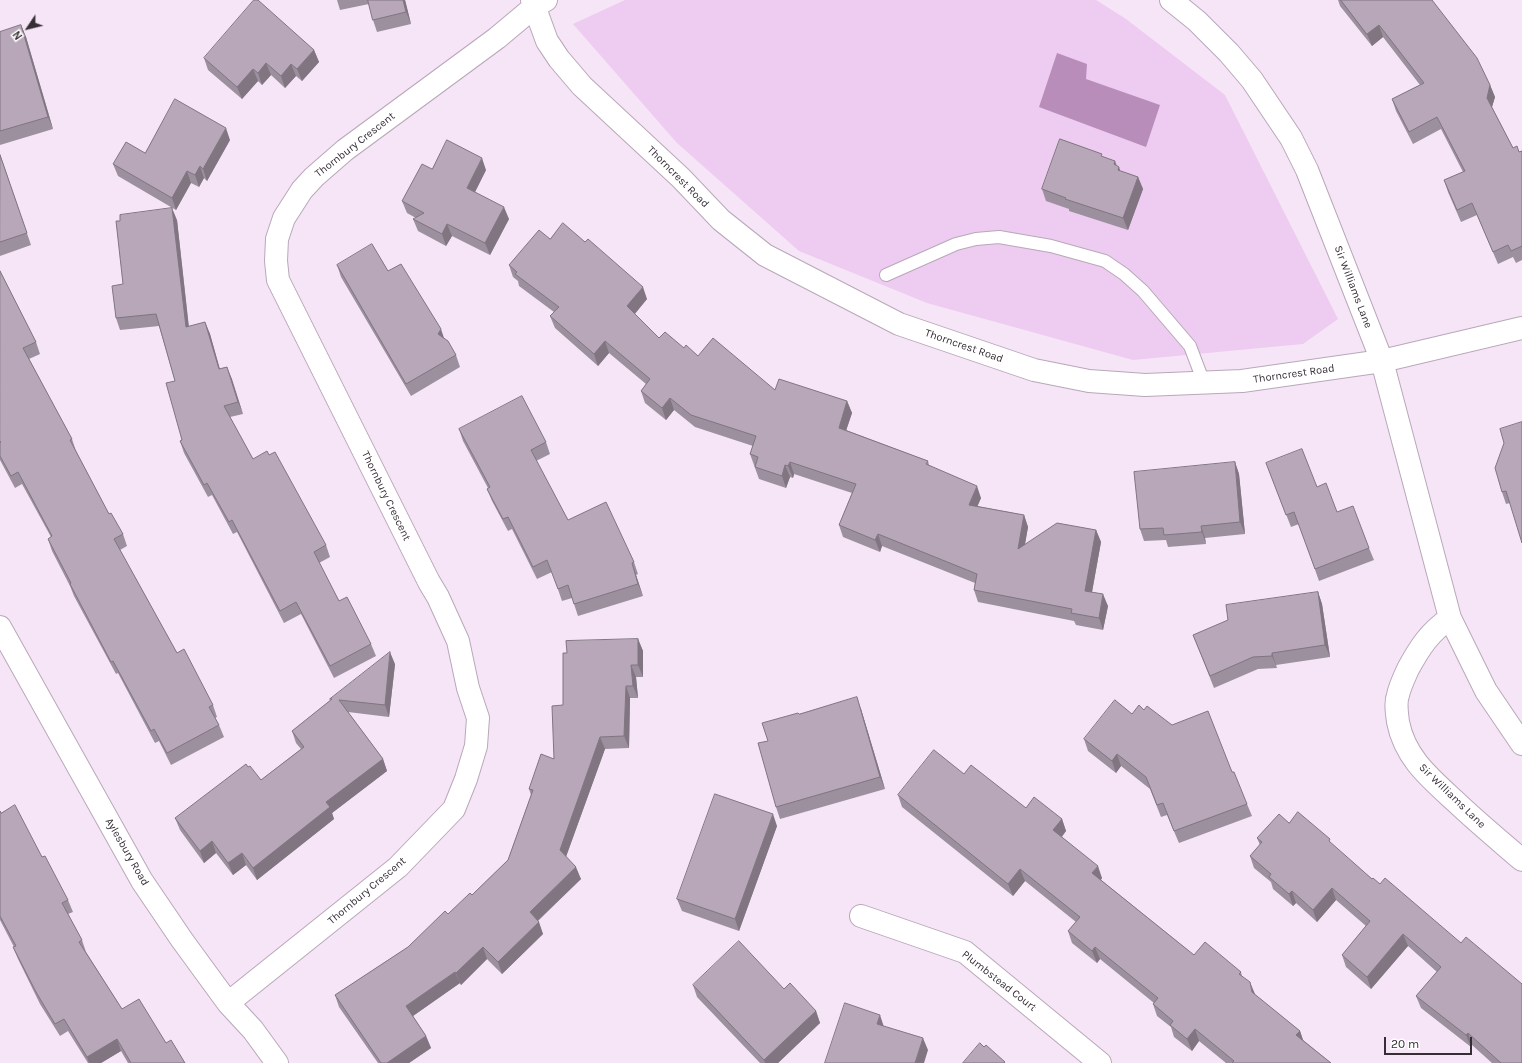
<!DOCTYPE html>
<style>
body{margin:0}
#map{position:relative;width:1522px;height:1063px;overflow:hidden;background:#f6e5f6;font-family:Karla,sans-serif}
canvas{display:block}
.north{position:absolute;left:8px;top:8px;width:40px;height:40px;-webkit-text-stroke:3px #fff;paint-order:stroke;rotate:235deg;font-size:11px;font-weight:700;line-height:16px;text-align:center;color:#352e35}
.north::after{content:'';display:block;margin:auto;width:14px;height:18px;background:#352e35;clip-path:polygon(50% 0,100% 100%,50% 72%,0 100%)}
.scale{position:absolute;left:1384px;top:1037px;width:88px;height:18px;box-sizing:border-box;border:2px solid #352e35;border-top:0;padding-left:5px;font-size:12px;line-height:14px;white-space:nowrap;color:#352e35;-webkit-text-stroke:3px #fff;paint-order:stroke}
</style>
<div id="map">
<canvas width="1522" height="1063"></canvas>
<div class="north">N</div>
<div class="scale">20 m</div>
</div>
<script>
const ctx = document.querySelector('canvas').getContext('2d');
ctx.lineJoin = 'round';
function fill(path, color) { ctx.fillStyle = color; ctx.fill(path, 'evenodd'); }
function strokePath(path, color, width, dash) { ctx.strokeStyle = color; ctx.lineWidth = width; ctx.lineCap = dash ? 'butt' : 'round'; ctx.setLineDash(dash || []); ctx.stroke(path); }
function write(font, color, halo, rows, align = 'center') {
  ctx.font = font + ' Karla,sans-serif'; ctx.lineWidth = 4; ctx.setLineDash([]); ctx.textBaseline = 'middle'; ctx.strokeStyle = halo; ctx.fillStyle = color; for (const [text, x, y, turn = 0] of rows) {
    ctx.save(); ctx.translate(x, y); ctx.rotate((+turn || 0) * Math.PI / 180); ctx.textAlign = isNaN(turn) ? turn : align; if (halo) ctx.strokeText(text, 0, 0); ctx.fillText(text, 0, 0); ctx.restore();
  }
}
fill(new Path2D(`
 M625,0H1096L1126,19L1225,95L1338,319L1303,344L1133,360L927,303L799,251L677,143L573,24Z`), '#eecbf0');
fill(new Path2D(`
 M1057,53L1087,64L1086,79L1160,105L1146,147L1039,107Z`), '#b88dba');
const lane = new Path2D(`
 M886,275L956,244L976,239L999,237L1051,246L1105,261L1124,274L1143,291L1190,346L1204,383`);
const street = new Path2D(`
 M532,0L547,41L559,59L582,86L681,178L721,220L765,255L899,324L1034,370L1089,381L1145,385L1242,381L1382,361L1522,328
 M1171,0L1197,21L1229,53L1252,80L1291,138L1307,170L1382,361L1450,618L1486,691L1522,744
 M1450,618C1429,633 1420,647 1408,669C1404,678 1400,686 1398,695C1395,703 1397,713 1398,722C1405,758 1430,778 1456,802C1477,822 1500,841 1522,860
 M0,627L142,881L182,940L228,1003L253,1030L277,1063
 M861,916L965,952L1100,1063
 M228,1003L398,867L454,809L466,779L476,746L478,718L468,688L458,641L438,597L429,582L278,280L276,261L277,239L284,218L302,190L314,177L345,150L497,38L534,7L546,0`);
strokePath(lane, '#b8a8b9', 14);
strokePath(street, '#b8a8b9', 24);
strokePath(lane, '#fff', 12);
strokePath(street, '#fff', 22);
fill(new Path2D(`
 M337,0H405L411,24L377,32L373,20L369,4L340,10Z
 M1338,0H1432L1490,85L1495,97L1492,107L1513,148L1519,152L1522,151V260L1516,263L1513,257L1498,264L1477,215L1461,222L1448,192L1444,180L1463,172L1441,129L1413,144L1396,111L1392,99L1420,85L1383,37L1372,46L1340,6Z
 M21,25L26,37L53,129L0,145V32Z
 M314,50L319,62L302,81L296,76L285,88L271,75L262,85L258,81L242,99L208,70L204,58Z
 M230,140L207,181L204,178L199,187L191,183L176,210L118,176L113,164L145,153Z
 M0,154L31,245L0,256Z
 M1103,157L1117,166L1120,171L1138,177L1143,189L1128,230L1069,211V209L1046,201L1042,189Z
 M432,169L486,170L475,192L509,219L490,255L452,236L446,246L418,231L413,219L416,218L407,213L402,201Z
 M177,220L189,327L205,322L210,334L220,369L227,367L243,414L230,417L253,459L326,545L330,557L319,563L339,601L371,644L376,656L334,678L301,614L284,623L237,532L233,534L212,495L208,497L184,453L180,441L182,440L175,381L159,326L120,330L116,318Z
 M550,239L647,299L635,314L659,338L684,348L698,356L775,390L847,401L852,413L846,430L928,461L929,465L981,498L977,506L1024,515L1028,527L1025,544L1096,530L1101,542L1092,592L1108,606L1103,630L1076,625L1074,621L978,602L974,590L975,583L882,546L880,552L843,537L839,525L852,493L794,474L793,478L790,477L786,488L759,479L750,454L753,446L695,427L674,410L666,420L645,403L641,391L646,384L609,353L598,366L555,328L550,316L554,312L519,286L518,281L513,277L509,265Z
 M337,265L388,271L444,338L456,355L460,367L411,396L341,277Z
 M0,271L36,342L40,354L29,359L72,439L76,451L109,514L123,534L127,546L120,550L177,653L213,705L217,717L215,718L219,725L224,737L171,765L159,741L155,743L118,673L116,674L74,596L70,586L52,551L48,539L51,537L22,484L15,488L0,460Z
 M1522,422L1510,503L1506,504L1502,492Z
 M459,429L546,442L550,454L536,461L568,520L634,562L638,574L636,575L643,596L578,616L572,598L562,601L552,572L537,579L512,529L508,531L492,501L487,489L488,488L463,441Z
 M1235,462L1239,474L1245,534L1205,538L1206,544L1168,547L1166,540L1144,541L1140,529Z
 M1266,463L1317,487L1337,512L1369,548L1374,560L1319,581L1299,524L1291,527Z
 M1318,592L1322,604L1330,657L1276,665L1277,668L1258,669L1214,688L1193,635Z
 M638,639L643,651V677H636L638,698H630L629,748L605,749L566,857L581,879L538,921L543,934L502,974L487,959L461,985L460,983L413,1016L426,1036L431,1048L409,1063H378L339,1007L335,995L408,947L472,895L508,860L531,795L529,789L554,759L563,705L567,653Z
 M395,664L389,717L348,712L383,759L387,771L332,813L334,819L257,880L246,865L233,875L216,853L204,863L180,830L175,818L248,767L261,780L301,749L296,743L292,731L331,700L330,699Z
 M861,709L885,789L780,819L776,807L768,741L799,714Z
 M1144,710L1232,772L1247,804L1252,816L1179,843L1167,815L1161,817L1150,789L1121,766L1116,773L1088,751L1084,739L1132,714Z
 M964,774L1026,808L1062,819L1066,831L1062,837L1102,878L1101,880L1194,955L1241,972L1242,976L1255,995L1300,1031L1303,1040L1331,1063H1226L1199,1041L1192,1051L1174,1037L1171,1027L1157,1016L1153,1004L1154,1003L1100,959L1097,963L1072,943L1068,931L1076,922L1025,881L1013,896L902,807L898,795Z
 M0,811L42,857L68,900L73,912L68,914L82,940L86,952L122,1009L166,1043L185,1063H128L121,1051L101,1063H88L68,1031L60,1036L40,1004L18,959L13,947H14L0,920Z
 M1289,823L1332,845L1372,879L1522,1063H1492L1472,1045L1471,1047L1421,1008L1416,996L1437,972L1408,946L1371,989L1346,967L1342,955L1366,926L1336,900L1317,922L1296,903L1293,906L1273,889L1271,882L1254,868L1250,856L1260,845L1257,838Z
 M777,826L739,931L682,911L677,899Z
 M693,985L784,989L816,1011L820,1023L778,1063H760L697,997Z`), '#9d909e');
fill(new Path2D(`
 M403,0H405L411,24L406,12Z
 M21,25L26,37L53,129L48,117Z
 M1379,25L1383,37L1372,46L1367,34Z
 M314,50L319,62L302,81L297,69Z
 M266,63L271,75L262,85L258,73Z
 M291,64L296,76L285,88L281,76Z
 M253,69L258,81L242,99L237,87Z
 M1490,85L1495,97L1491,110L1487,98Z
 M226,128L230,140L207,181L203,169Z
 M482,158L486,170L471,200L467,188Z
 M1115,161L1118,169L1119,167L1123,179L1114,164Z
 M200,166L204,178L199,187L195,175Z
 M187,171L191,183L176,210L172,198Z
 M1138,177L1143,189L1128,230L1123,218Z
 M504,207L509,219L490,255L485,243Z
 M172,208L177,220L190,339L186,327Z
 M447,224L452,236L446,246L442,234Z
 M643,287L647,299L631,318L627,306Z
 M205,322L210,334L223,381L219,369Z
 M441,329L445,341L438,334Z
 M605,341L609,353L598,366L594,354Z
 M227,367L232,379L243,414L238,402Z
 M670,398L674,410L666,420L662,408Z
 M847,401L852,413L843,440L839,428Z
 M790,462L794,474L793,478L788,466Z
 M1235,462L1239,474L1245,534L1240,522Z
 M785,465L790,477L786,488L782,476Z
 M977,486L981,498L973,517L969,505Z
 M1024,515L1028,527L1022,561L1018,549Z
 M1201,526L1205,538L1206,544L1202,532Z
 M1096,530L1101,542L1090,603L1085,591Z
 M878,534L882,546L880,552L875,540Z
 M632,563L643,596L638,584Z
 M1318,592L1322,604L1330,657L1325,645Z
 M1103,594L1108,606L1103,630L1099,618Z
 M638,639L643,651V677L638,665Z
 M390,652L395,664L389,717L385,705Z
 M1272,653L1277,668L1272,656Z
 M631,665L636,677L638,698L633,686Z
 M626,686L630,698L629,748L624,736Z
 M857,697L861,709L885,789L880,777Z
 M600,737L605,749L564,862L560,850Z
 M1117,754L1121,766L1116,773L1112,761Z
 M383,759L387,771L332,813L334,819L257,880L253,868L326,802Z
 M773,814L777,826L739,931L735,919Z
 M1062,819L1066,831L1057,842L1053,830Z
 M212,841L216,853L204,863L200,851Z
 M242,853L246,865L233,875L228,863Z
 M1098,866L1102,878L1096,885L1092,873Z
 M576,867L581,879L534,924L530,912Z
 M1020,869L1025,881L1013,896L1008,884Z
 M1332,888L1336,900L1317,922L1313,910Z
 M1292,891L1296,903L1293,906L1289,894Z
 M539,922L543,934L502,974L498,962Z
 M1403,934L1408,946L1371,989L1367,977Z
 M483,947L487,959L461,985L456,973Z
 M1095,947L1100,959L1097,963L1092,951Z
 M455,972L460,983L410,1018L406,1006Z
 M1250,982L1255,994L1256,1004L1252,992Z
 M816,1011L820,1023L778,1063H765L764,1060Z
 M880,1015L884,1027L877,1024Z
 M1195,1029L1199,1041L1192,1051L1187,1039Z
 M1300,1031L1304,1043L1296,1035Z
 M1468,1033L1472,1045L1471,1047L1466,1035Z
 M426,1036L431,1048L409,1063H387Z
 M923,1038L928,1050L924,1063H915Z
 M117,1039L121,1051L101,1063H89L87,1057Z`), '#807581');
const building = new Path2D(`
 M254,0H258L314,50L297,69L291,64L281,76L266,63L258,73L253,69L237,87L204,58Z
 M368,0H403L406,12L373,20Z
 M1341,0H1432L1477,58L1490,85L1487,98L1513,148L1517,146L1519,152L1522,151V246L1511,251L1508,245L1493,252L1472,203L1457,210L1444,180L1465,171L1437,117L1409,132L1392,99L1424,83L1379,25L1367,34Z
 M21,25L48,117L0,131V32Z
 M175,99L226,128L203,169L200,166L195,175L187,171L172,198L113,164L126,142L145,153Z
 M1060,139L1102,154L1101,156L1115,161L1114,164L1119,167L1118,170L1138,177L1123,218L1065,199L1066,198L1042,189Z
 M447,140L482,158L467,188L504,207L485,243L447,224L442,234L413,219L424,213L402,201L422,164L432,169Z
 M0,155L27,233L0,242Z
 M172,208L186,327L205,322L219,369L227,367L238,402L224,406L253,459L267,451L269,455L275,452L326,545L314,552L339,601L347,597L371,644L330,666L296,602L280,611L232,520L229,522L207,483L204,485L180,441L182,440L166,383L175,381L156,314L116,318L112,286L123,284L116,221H120V215Z
 M563,223L585,242L588,239L643,287L627,306L659,338L665,332L684,348L686,345L698,356L713,338L775,390L779,379L847,401L839,428L928,461L926,464L977,486L969,505L1024,515L1018,549L1057,523L1096,530L1085,591L1103,594L1099,618L1071,613L1072,609L974,590L977,574L878,534L875,540L839,525L856,484L790,462L788,466L785,465L782,476L755,467L758,457L750,454L756,436L691,415L670,398L662,408L641,391L650,379L605,341L594,354L550,316L559,307L515,274L517,272L509,265L539,230L550,239Z
 M372,244L388,271L401,264L441,329L438,334L448,341L456,355L406,384L337,265Z
 M0,271L36,342L23,348L72,439L70,440L109,514L111,513L123,534L114,539L177,653L184,649L213,705L209,707L219,725L167,753L154,729L151,731L113,661L111,662L70,584L71,583L48,539L52,536L18,472L11,476L0,456V442H1L0,441Z
 M522,396L546,442L531,450L568,520L606,502L634,562L632,563L638,584L574,604L568,585L558,589L547,560L533,567L508,517L503,519L487,489L490,487L459,429Z
 M1522,422V543L1506,491L1502,492L1495,468L1504,443L1500,429Z
 M1302,449L1317,487L1326,483L1337,512L1353,506L1369,548L1315,569L1294,512L1286,515L1266,463Z
 M1235,462L1240,522L1201,526L1202,532L1164,535L1163,528L1140,529L1134,472Z
 M1318,592L1325,645L1272,653V656L1253,657L1210,676L1193,635L1228,620L1226,605Z
 M638,639V665H631L633,686H626L624,736L600,737L560,850L576,867L530,912L539,922L498,962L483,947L456,973L455,972L406,1006L426,1036L387,1063H381L335,995L408,947L445,911L448,914L470,893L472,895L508,860L533,790L529,789L541,754L554,759L552,706L563,705V653H567L566,641Z
 M390,652L385,705L339,700L383,759L326,802L330,807L253,868L242,853L228,863L212,841L200,851L175,818L246,764L248,767L250,766L261,780L304,747L292,731L332,699H330Z
 M857,697L880,777L776,807L758,743L768,741L762,723L798,713L799,714Z
 M1115,700L1132,714L1139,705L1144,710L1147,706L1172,725L1208,711L1232,772H1234L1247,804L1174,831L1163,803L1157,805L1146,777L1117,754L1112,761L1084,739Z
 M934,750L964,774L971,765L1026,808L1034,797L1062,819L1053,830L1098,866L1092,873L1194,955L1205,942L1241,972L1239,974L1250,982L1252,992L1300,1031L1296,1035L1331,1063H1232L1234,1061L1195,1029L1187,1039L1170,1025L1173,1021L1153,1004L1158,998L1095,947L1092,951L1068,931L1080,917L1020,869L1008,884L898,795Z
 M715,794L773,814L735,919L677,899Z
 M15,805L42,857L45,856L68,900L62,903L82,940L79,942L122,1009L139,999L166,1043L171,1040L185,1063H131L117,1039L87,1057L64,1019L55,1024L36,992L13,947L16,946L0,916V811L1,813Z
 M1298,812L1330,839L1329,841L1372,879L1373,878L1380,884L1385,878L1461,943L1466,937L1522,984V1063H1501L1468,1033L1466,1035L1416,996L1441,967L1403,934L1367,977L1342,955L1370,921L1332,888L1313,910L1292,891L1289,894L1269,877L1271,874L1250,856L1262,842L1257,838L1279,814L1289,823Z
 M739,941L784,989L790,983L816,1011L764,1060L693,985Z
 M845,1003L880,1015L877,1024L923,1038L915,1063H825Z
 M980,1043L984,1047L986,1045L1005,1062L1004,1063H963Z`);
fill(building, '#b7a7b8');
strokePath(building, '#807581', 1);
write('11px', '#352e35', '#fff', [
 ["Thornbury Crescent",355,145,-38],
 ["Thorncrest Road",678,177,45],
 ["Sir Williams Lane",1353,287,69],
 ["Thorncrest Road",964,346,19],
 ["Thorncrest Road",1294,374,-8],
 ["Thornbury Crescent",386,496,64],
 ["Sir Williams Lane",1452,796,44],
 ["Aylesbury Road",127,852,60],
 ["Thornbury Crescent",367,891,-40],
 ["Plumbstead Court",999,981,38]
]);
</script>
